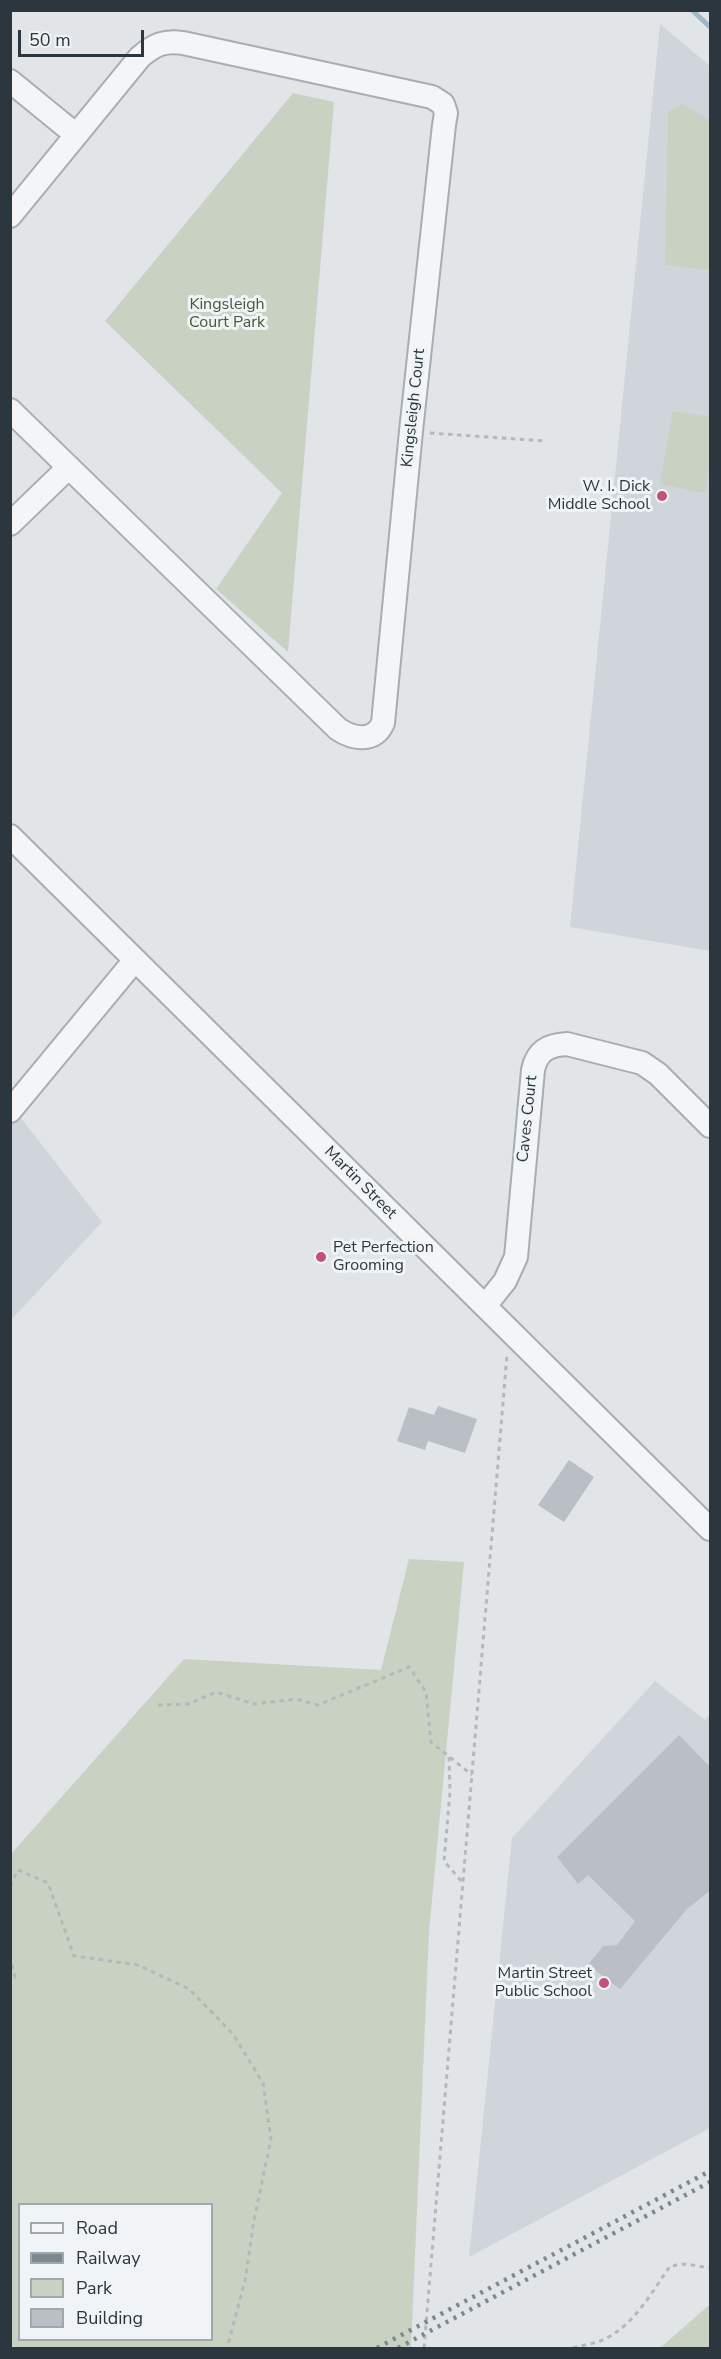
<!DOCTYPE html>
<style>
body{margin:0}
#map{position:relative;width:721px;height:2359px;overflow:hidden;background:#e1e5e8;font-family:"Nunito Sans",sans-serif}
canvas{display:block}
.frame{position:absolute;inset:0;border:12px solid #2b363e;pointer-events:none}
.legend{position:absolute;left:18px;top:2203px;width:195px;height:138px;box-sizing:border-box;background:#f0f4f6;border:2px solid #a1a8ac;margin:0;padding:8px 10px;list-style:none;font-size:18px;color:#2b363e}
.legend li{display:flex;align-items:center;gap:12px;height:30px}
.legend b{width:30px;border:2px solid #a1a8ac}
.scale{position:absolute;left:18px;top:30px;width:126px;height:27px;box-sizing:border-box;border:3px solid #2b363e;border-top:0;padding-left:8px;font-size:18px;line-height:21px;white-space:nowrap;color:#2b363e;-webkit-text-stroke:4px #f0f4f6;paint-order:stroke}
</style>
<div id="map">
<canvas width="721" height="2359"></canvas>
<div class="frame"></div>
<ul class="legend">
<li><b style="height:8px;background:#f3f5f7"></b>Road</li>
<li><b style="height:8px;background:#7c8890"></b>Railway</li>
<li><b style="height:16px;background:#c9d1c3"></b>Park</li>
<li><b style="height:16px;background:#b9bfc5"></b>Building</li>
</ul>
<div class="scale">50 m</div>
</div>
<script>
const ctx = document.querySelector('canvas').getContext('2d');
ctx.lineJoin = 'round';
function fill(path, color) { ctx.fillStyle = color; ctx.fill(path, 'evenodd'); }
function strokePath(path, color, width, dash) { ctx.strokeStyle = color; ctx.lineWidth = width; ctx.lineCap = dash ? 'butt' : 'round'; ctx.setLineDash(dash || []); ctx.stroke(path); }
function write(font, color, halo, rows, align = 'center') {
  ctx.font = font + ' "Nunito Sans",sans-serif'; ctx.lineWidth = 6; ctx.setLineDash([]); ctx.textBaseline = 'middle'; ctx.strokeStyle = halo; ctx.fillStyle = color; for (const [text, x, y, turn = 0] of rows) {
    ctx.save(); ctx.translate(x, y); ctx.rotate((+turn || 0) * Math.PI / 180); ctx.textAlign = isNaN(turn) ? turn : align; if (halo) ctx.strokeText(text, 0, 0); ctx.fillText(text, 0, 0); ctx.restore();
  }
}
fill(new Path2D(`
 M660,24L710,66V951L570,927Z
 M10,1104L102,1222L11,1320H10Z
 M655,1681L705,1720L710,1714V2128L469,2257L512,1838Z`), '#cfd5da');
fill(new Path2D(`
 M293,93L334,102L288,652L216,589L282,493L105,321Z
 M682,104L710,120V270L665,265L668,112Z
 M673,411L710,417V459L705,493L660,484Z
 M409,1559L464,1562L429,1932L411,2348H11V1854L184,1659L381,1670ZM212,2204V2340H20V2204Z
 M710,2305V2348H660L708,2306Z`), '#c9d1c3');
strokePath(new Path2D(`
 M692,10L710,27`), '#9fb9c5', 5);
fill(new Path2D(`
 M438,1406L477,1419L465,1453L428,1441L425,1450L397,1441L409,1407L434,1415Z
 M569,1460L594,1477L564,1522L538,1505Z
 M679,1735L711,1768V1890L687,1909L620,1989L588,1965L603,1946L617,1945L635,1921L588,1875L578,1884L557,1857Z`), '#b9bfc5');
const minor = new Path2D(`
 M10,81L75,134
 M10,216L140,57C154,45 164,40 183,43L432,97L443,104L446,113L444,125L411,431L383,723C374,743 353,739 338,729L10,410
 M10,524L69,467
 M10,836L710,1529
 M10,1111L135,960
 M485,1306L505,1281L516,1257L533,1070C537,1051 548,1045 567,1044L642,1063L658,1074L710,1126`);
strokePath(minor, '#a7adb2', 26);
strokePath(new Path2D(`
 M430,433L545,441
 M158,1705L188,1704L216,1692L254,1704L296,1699L318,1705L409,1667L426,1692L431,1742L472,1775
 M449,1757L450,1792L444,1861L463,1883
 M10,1886L18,1870L48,1883L74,1956L138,1965L189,1989L233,2034L263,2083L271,2139L254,2220L245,2281L227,2348
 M10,1956L15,1977L10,1981
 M424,2348L507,1355
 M573,2348C582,2345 592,2344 600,2341C632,2329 652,2292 670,2266L686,2264L710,2268`), '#b3b8bc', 3, [4.5, 4.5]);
strokePath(minor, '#f3f5f7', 22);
strokePath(new Path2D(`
 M377,2348L710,2171
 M398,2348L710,2182`), '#7c8890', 4.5, [3, 6]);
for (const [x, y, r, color] of [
 [662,496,6,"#c15278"],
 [321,1257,6,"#c15278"],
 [604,1983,6,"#c15278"]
]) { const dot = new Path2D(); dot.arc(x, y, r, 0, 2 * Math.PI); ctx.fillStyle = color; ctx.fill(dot); strokePath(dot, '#f0f4f6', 2); }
write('16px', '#45593a', '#f0f4f6', [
 ["Kingsleigh",227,305],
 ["Court Park",227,323]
]);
write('16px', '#2b363e', '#f0f4f6', [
 ["Kingsleigh Court",414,408,-84],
 ["Caves Court",528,1119,-84],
 ["Martin Street",360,1183,45]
]);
write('16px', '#2b363e', '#f0f4f6', [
 ["W. I. Dick",650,487],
 ["Middle School",650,505],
 ["Pet Perfection",333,1248,"left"],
 ["Grooming",333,1266,"left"],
 ["Martin Street",592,1974],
 ["Public School",592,1992]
], 'right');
</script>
